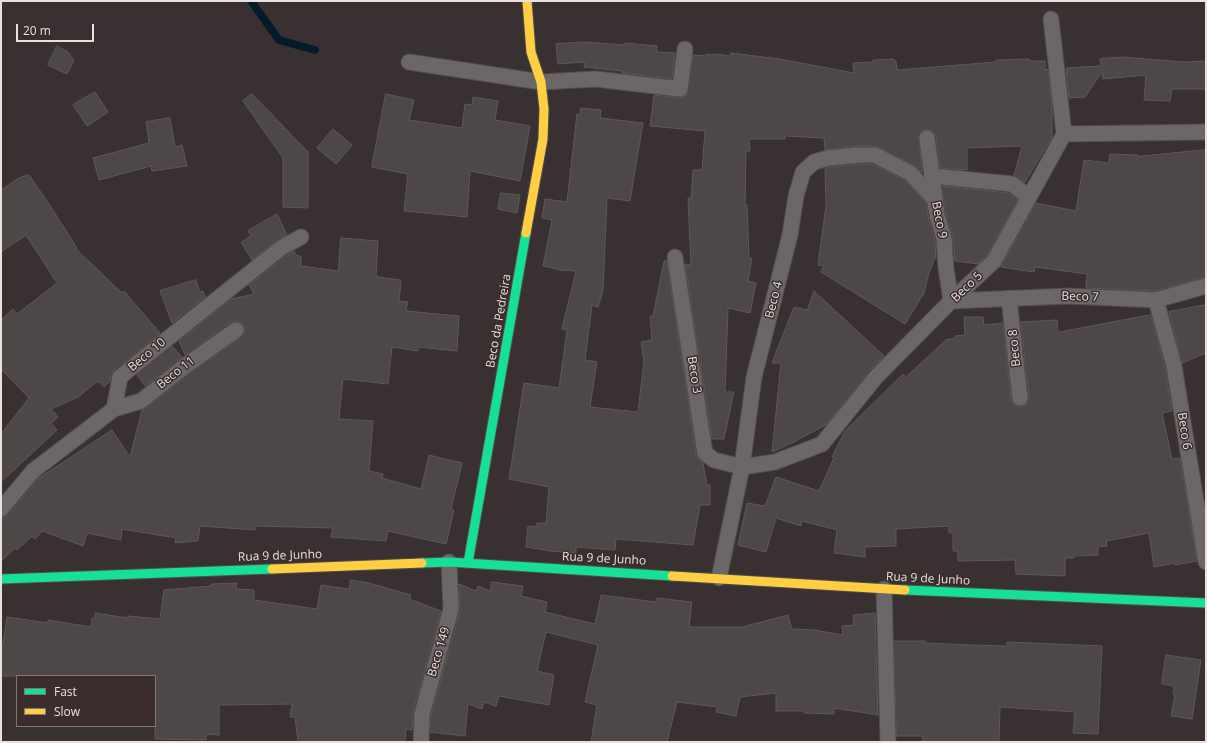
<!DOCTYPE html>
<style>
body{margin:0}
#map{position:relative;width:1207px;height:743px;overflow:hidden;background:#383031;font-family:"Open Sans",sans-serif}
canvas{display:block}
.frame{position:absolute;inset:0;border:2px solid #eae0e0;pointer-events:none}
.legend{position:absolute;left:16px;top:675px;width:140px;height:52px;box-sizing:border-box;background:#3b2d2e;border:1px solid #817575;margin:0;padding:5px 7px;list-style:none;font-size:12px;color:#eae0e0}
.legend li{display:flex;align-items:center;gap:8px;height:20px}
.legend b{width:20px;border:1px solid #817575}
.scale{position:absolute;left:16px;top:24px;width:78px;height:18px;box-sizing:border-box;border:2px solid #eae0e0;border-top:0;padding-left:5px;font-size:12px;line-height:14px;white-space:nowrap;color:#eae0e0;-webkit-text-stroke:3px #3b2d2e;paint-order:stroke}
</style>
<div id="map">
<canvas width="1207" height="743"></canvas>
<div class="frame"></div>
<ul class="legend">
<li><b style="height:5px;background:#16e098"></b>Fast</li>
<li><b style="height:5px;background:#ffcf43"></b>Slow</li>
</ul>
<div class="scale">20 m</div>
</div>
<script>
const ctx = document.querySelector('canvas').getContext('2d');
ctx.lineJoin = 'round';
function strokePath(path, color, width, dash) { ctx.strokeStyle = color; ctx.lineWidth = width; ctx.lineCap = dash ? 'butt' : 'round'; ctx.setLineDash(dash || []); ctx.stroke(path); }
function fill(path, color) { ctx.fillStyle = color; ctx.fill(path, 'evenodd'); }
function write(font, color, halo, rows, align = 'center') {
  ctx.font = font + ' "Open Sans",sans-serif'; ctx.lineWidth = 3; ctx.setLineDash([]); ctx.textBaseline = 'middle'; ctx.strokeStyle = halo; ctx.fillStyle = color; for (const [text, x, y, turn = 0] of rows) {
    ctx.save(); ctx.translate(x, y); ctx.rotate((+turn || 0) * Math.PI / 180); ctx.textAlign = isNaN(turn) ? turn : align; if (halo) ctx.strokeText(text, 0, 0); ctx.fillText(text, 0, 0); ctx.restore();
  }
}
strokePath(new Path2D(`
 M251,1L279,40L315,50`), '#051b2b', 8);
const building = new Path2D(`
 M584,42L625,45V43L657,46V52L675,53L672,79L622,73V71L584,67L585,62L558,64L556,44Z
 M57,46L68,52L74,60L67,74L48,65Z
 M731,53L780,59L854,73L853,63L873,62V60L894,59V61H896L897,70L996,62V60L1030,59V61H1045V70L1048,69L1052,106V137L1025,182L1014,176L1022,146L967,148V170L940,168L936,137L934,132L930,130L925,129L922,131L919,135L922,173L914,165L875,146H857L825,150L824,138L785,136V139H749L750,151H746L745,205H747L749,258H752L748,281L756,283L750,313L728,308L725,392H734L724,439H712L685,264L691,265L688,198L691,199L693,170H702L705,131L650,126L654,95L679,98L684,97L687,94L693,55L706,56V54L714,55V54L731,56Z
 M1122,57L1184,62L1206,61V89H1172L1170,101L1144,100L1146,75L1103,79L1102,72L1085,97L1069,98L1066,68L1101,66L1100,59Z
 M95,92L108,112L87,126L73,105Z
 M252,94L308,152V208L283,207V158L243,101Z
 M386,94L414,100L409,120L462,128L465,104L472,105L473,97L498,101L495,120L530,126L520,181L470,171L467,217L404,211L408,174L372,167Z
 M581,108L601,110L600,118L643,123L630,201L607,198L603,291L598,307L592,305L585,360L597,362L590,407L638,412L644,361L641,342L652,340L650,316H653L664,261H667L696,454L699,460L703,463L707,485H710V505H700L693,545L616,539L615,550L576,547V553L550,551L526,547L528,526L537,527V523H546L549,487L509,479L524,383L559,388L567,330L562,329L576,271L558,270V269L543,266L552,220L542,218L545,199L567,202L577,114L580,115Z
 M170,118L175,147L182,145L187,166L152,171L151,166L99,180L93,158L149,143L146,122Z
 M333,129L352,145L336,164L317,148Z
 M1206,150V277L1155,291L1086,288L1087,274L1035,267L1034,272L1001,267L1036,203L1076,211L1084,160L1109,163L1110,154L1138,155V156Z
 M858,164H873L904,180L927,204L928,217L935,241L936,259H934L931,269H930L924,293L905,324L821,272L824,266L818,265L826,205L825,168Z
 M29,175L49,204L77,248L76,249L122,293L124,291L160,333L114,370L111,375L110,381L104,387L98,381L78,397L51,409L58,417L51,423L57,430L1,482V434L29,398L1,369V320L13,309L17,314L57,283L26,235L1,252V190L19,178Z
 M942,186L1009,193L1018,200L987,255L978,264L955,261L953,238L946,213Z
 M501,193L520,195L517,213L498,209Z
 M277,214L287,235L275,241L252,260L241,242L251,236L248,231Z
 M341,238L378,241L376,275H377V277L401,280L399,301L408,302L406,311L459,316L457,351L418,347V351L392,347L388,384L343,379L339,419L373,421L369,471L383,474L382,478L421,489L429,455L462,463L451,509L454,510L446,544L388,531L386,541L331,537L333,528L255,526V530L200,526L198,541L175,543L176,538L122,529L121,540L87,533L83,546L42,531L35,539L32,536L17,550L15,548L1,561V518L8,515L39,478L112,430L130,457L142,410L147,408L190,373L241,337L244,333L245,329L243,325L239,322L235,321L231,322L185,355L179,341L231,299L254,294L249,285L286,256L294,251L297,256H301V266L338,271Z
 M196,280L200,292L203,291L205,297L172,323L160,291Z
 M814,291L884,356L869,371L827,424L794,442L772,452L781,363H772L794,307L807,310Z
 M1206,305V353L1182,363L1169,312Z
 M1151,315L1165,368L1172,411L1162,413L1172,459L1180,458L1197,561L1175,565V563L1154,567L1149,533L1106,541L1107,546L1098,547V555L1074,556V558H1065V576L1016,574L1015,560L958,561V551H953V533H949V526L896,529V546L865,547V557L834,553L837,530L802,521L801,526L776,518L766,552L738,545L747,503L765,506L776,477L819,491L834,458L832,457L845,431L903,374L906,377L947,339H955V336L965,335L964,317H983L984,325L1003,323L1011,399L1013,404L1016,406L1021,407L1026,405L1028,401L1029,397L1021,322L1057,320L1058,332Z
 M172,346L182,357L145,386L137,375Z
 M351,580L369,583L411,595L409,599L441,611L413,712L412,730L406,729L405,742H298L295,717H290L292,704L219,705V735L206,734V740L155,739V676H1V645H3L7,617L48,623V620L91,627L92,618H95V613L128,618V616L160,619L164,590L211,586L212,584L237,583L236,589L254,590V600L317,609L321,585L349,589Z
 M492,582L523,586L521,596L547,602L545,612L595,624L601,595L656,602L657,598L692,602L689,627H746V626L788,615L792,629L814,630L843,635L842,626L854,625L853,615L875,613L878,715L834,708V714L804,713V711H776V693L740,697L736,716L716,712L717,707L677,702L667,742H591L597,705L585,702L598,645L546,632L537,671L554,675L549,705L499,696L496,706L484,702L482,709L468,704L465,736L430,732L431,715L460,611L459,584L476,591L478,586L490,591Z
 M894,641H925V643L969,645L1007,646V642L1102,646L1098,734L1073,733L1075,712L1000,707L999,742H922L923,736H897Z
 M1166,655L1201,660L1192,719L1171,716L1175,695L1173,694L1174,686L1162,684Z`);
fill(building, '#4e4748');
strokePath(building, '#5e5858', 1);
const lane = new Path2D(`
 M409,62L541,82L596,79L680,89L685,49
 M1064,134L1206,132
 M927,138L937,215L944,239L946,268L951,301
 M932,176L1012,184L1029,197
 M675,257L705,453L714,460L742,467L775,462L822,444L876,377L951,301L994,261L1064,134L1051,19
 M1009,298L1020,398
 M1156,300L1174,366L1206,562
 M951,301L1068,296L1156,300L1206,286
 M114,409L141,401L185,366L236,330
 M1,509L33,471L114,409L120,377L157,347L281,248L301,237
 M719,578L742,467L754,377L790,235L796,196L803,172L814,162L828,158L858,155H875L910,173L935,200
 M884,589L888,742
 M421,742L422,714L451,609L449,562`);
const fast = new Path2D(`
 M422,563L449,562L672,576
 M468,563L526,233
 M1,579L272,569
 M905,590L1206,603`);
const slow = new Path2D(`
 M526,233L543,139L544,109L541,82L531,52L527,1
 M272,569L422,563
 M672,576L905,590`);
strokePath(lane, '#544d4e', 17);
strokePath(fast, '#544d4e', 11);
strokePath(slow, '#544d4e', 11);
strokePath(lane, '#6b6768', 15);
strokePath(fast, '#16e098', 9);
strokePath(slow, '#ffcf43', 9);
write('12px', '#eae0e0', '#3b2d2e', [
 ["Beco 9",939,220,79],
 ["Beco 5",967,287,-44],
 ["Beco 7",1080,297,2],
 ["Beco 4",774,300,-76],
 ["Beco da Pedreira",499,321,-80],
 ["Beco 8",1015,348,-96],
 ["Beco 10",147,355,-40],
 ["Beco 11",176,373,-38],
 ["Beco 3",694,375,81],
 ["Beco 6",1184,431,81],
 ["Rua 9 de Junho",280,556,-2],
 ["Rua 9 de Junho",604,559,3],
 ["Rua 9 de Junho",928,579,3],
 ["Beco 149",439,652,-74]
]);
</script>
